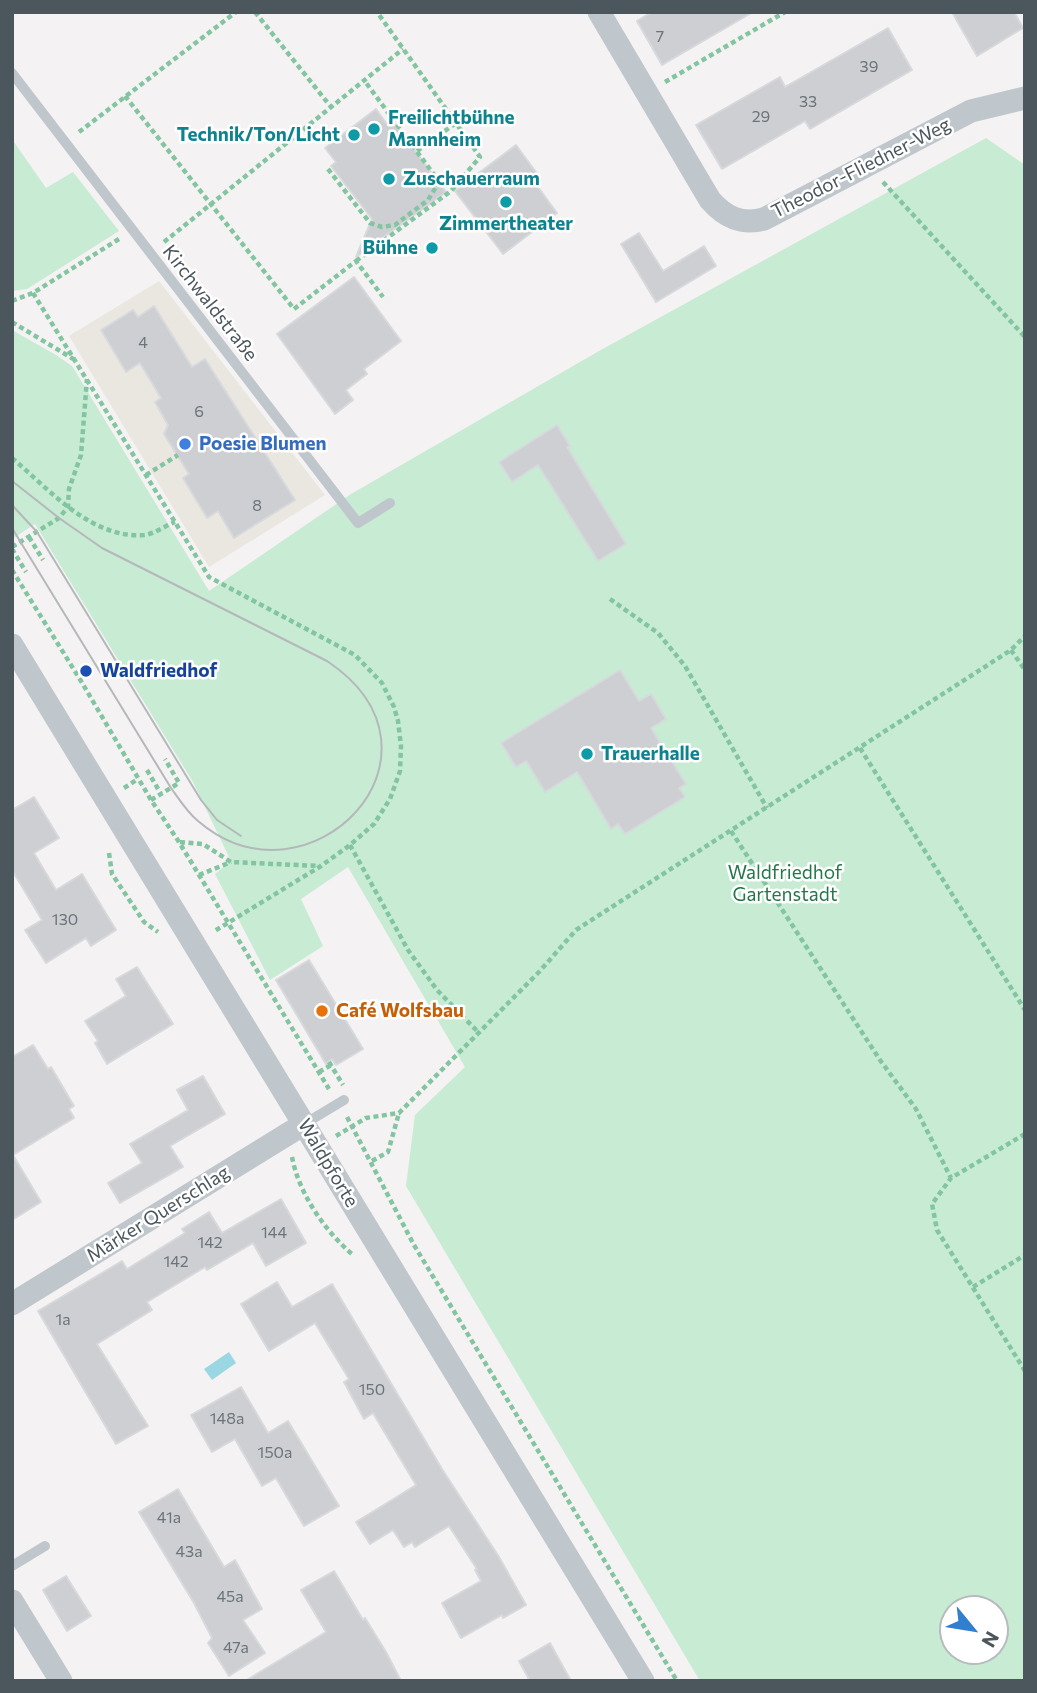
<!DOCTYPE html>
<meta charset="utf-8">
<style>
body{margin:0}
#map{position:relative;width:1037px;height:1693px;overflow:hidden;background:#f4f2f2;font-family:Commissioner,sans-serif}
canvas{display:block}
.frame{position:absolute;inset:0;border:14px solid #4c565d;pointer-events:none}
.north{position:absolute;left:939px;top:1595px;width:70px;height:70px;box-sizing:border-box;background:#fff;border:2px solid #b7bbbe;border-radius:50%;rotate:120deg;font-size:19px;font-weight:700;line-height:28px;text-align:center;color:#4c565d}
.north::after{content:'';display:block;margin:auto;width:24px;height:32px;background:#327ecf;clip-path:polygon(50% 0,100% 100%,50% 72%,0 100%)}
</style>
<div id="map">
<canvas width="1037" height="1693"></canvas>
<div class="frame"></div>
<div class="north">N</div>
</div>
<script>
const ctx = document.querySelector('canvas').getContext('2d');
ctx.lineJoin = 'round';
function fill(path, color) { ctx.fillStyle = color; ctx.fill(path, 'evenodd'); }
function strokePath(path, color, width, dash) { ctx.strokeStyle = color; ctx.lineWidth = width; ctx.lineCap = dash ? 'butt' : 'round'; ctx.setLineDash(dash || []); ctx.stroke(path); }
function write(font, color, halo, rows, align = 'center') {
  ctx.font = font + ' Commissioner,sans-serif'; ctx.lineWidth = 5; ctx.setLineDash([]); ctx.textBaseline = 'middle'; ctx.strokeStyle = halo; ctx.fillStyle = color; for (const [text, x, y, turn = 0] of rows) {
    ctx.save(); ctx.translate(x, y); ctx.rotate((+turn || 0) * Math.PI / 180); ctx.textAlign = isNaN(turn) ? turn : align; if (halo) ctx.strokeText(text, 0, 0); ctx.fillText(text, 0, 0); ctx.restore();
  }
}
fill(new Path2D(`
 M159,281L325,495L209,567L69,336Z`), '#eae7e0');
fill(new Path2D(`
 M986,138L1025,165V1681H700L406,1186L415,1115L465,1067L348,867L301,899L323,946L270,980L215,874L231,861L193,782L35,524L12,539V330L56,355L72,366L209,591L351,494L599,351ZM953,1609H995V1651H953Z
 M12,139L46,188L73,172L119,231L27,289L12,291Z`), '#c7ebd3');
fill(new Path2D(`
 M229,1352L236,1363L212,1380L204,1369Z`), '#9ad7e2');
const building = new Path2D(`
 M652,12H753L662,65L637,21Z
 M952,12H1014L1023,28L977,56Z
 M888,28L912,70L810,129L805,121L722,169L696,125L780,77L785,87Z
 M376,109L386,123L391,119L446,192L356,257L372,219L331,166L336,162L325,148Z
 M516,145L541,179L535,183L557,213L503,254L455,191Z
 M639,233L663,271L704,246L716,266L656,302L621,244Z
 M354,277L401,341L364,369L367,374L346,390L353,400L335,414L277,334Z
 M154,306L192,367L205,359L295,500L234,538L218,511L207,518L183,478L189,474L164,434L168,425L155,402L161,398L140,363L126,372L101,330L133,310L138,317Z
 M557,425L570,446L567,447L626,544L598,561L538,465L512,482L499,462Z
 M620,670L639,701L651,694L666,719L651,728L686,784L679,788L685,797L625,834L618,824L611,829L577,772L545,792L526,761L516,767L501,743Z
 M34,797L59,838L34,853L56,890L82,874L116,930L91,946L86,938L46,963L25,930L42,920L12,870V810Z
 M309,960L363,1049L336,1065L332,1059L326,1064L276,980Z
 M137,967L173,1024L107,1064L95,1043L98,1041L85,1021L126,996L116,979Z
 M33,1045L48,1069L51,1067L74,1106L69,1109L74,1118L13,1155L41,1202L12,1220V1057Z
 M203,1076L225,1114L170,1146L183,1167L120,1203L108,1183L142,1163L130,1144L188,1110L177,1090Z
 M281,1199L306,1243L266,1266L253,1243L207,1270L205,1267L147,1302L152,1310L97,1344L148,1426L116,1444L38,1311L122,1261L127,1269L185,1233L182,1229L209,1212L222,1233Z
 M277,1282L292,1307L332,1284L442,1469L499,1557L526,1605L503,1618L502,1615L461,1638L442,1603L481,1581L475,1570L477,1569L449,1526L415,1547L412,1542L404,1547L393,1530L370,1544L356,1522L416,1485L373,1413L364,1419L344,1382L349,1379L315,1323L269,1351L241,1304Z
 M241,1387L268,1433L288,1421L339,1506L304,1526L276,1478L262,1486L235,1439L212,1452L191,1415Z
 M178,1489L224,1567L235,1560L262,1609L243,1620L265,1653L229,1676L208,1643L212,1638L194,1603L139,1512Z
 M334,1571L363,1620L365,1618L386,1652L401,1681H245L326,1632L301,1590Z
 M66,1576L91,1616L67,1631L43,1590Z
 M550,1643L571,1681H530L519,1661Z`);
fill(building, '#cdcfd3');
strokePath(building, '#d7d9dc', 2);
strokePath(new Path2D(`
 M255,12L331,107
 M665,82L785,12
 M125,96L294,309L356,261L383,297
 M79,132L236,12
 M417,151L456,123
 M328,169L370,223L382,227L395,225L428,200L436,187L435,176L364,80
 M883,182L1025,337
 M164,242L403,49
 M356,261L451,191L480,157L377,12
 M33,293L209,577L355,655L382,683L394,707L398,721L401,746L400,771L390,799L374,824L350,845L321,866L213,932
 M12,301L33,293L119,239
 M12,322L75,360
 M12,458C50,490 91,539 144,535C154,534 165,526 175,522
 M146,475L178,455
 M29,537L43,560
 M12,547L59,518L68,507L69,489L81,455L87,379
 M12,549L26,572
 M12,570L81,681L151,800L179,842L329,1089
 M610,599L658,633L685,666L767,808
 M1011,650L1025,670
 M860,748L1025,1010
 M147,770L161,794
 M124,788L138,779
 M151,800L179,783L165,759
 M731,831L880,1060L916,1109L951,1178
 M180,842L203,844L231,862L320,866
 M350,845L408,950L437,990L479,1033
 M109,853L112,874L144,922L158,932
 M199,875L231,862
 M329,1062L343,1085
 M319,1072L331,1065
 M347,1117L414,1245L677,1681
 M1025,1134L951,1178L932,1204L937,1230L1025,1371
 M336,1136L366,1118L399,1113L539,972L576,930L1011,650L1025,636
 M292,1157C299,1194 325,1231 353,1255
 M372,1161L388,1152L399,1113
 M973,1287L1025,1255`), '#83c5a1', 4.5, [5, 3.5]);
strokePath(new Path2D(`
 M12,73L358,523L390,503
 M304,1124L344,1100
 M12,1566L45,1546`), '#c0c7cc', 10);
strokePath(new Path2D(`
 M599,12L710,200C725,217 741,225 764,219L971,111L1025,98
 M12,645L643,1681
 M12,1304L304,1124
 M12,1601L61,1681`), '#c0c7cc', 23);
strokePath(new Path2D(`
 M12,481L59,518L102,548L327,661C466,754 309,916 198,821C187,812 179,799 171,788L12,528
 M12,505L37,532L201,800L217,820L241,836`), '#b5b8bb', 2);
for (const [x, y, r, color] of [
 [374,129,7,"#0f9aa8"],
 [354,135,7,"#0f9aa8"],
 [389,179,7,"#0f9aa8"],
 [506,202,7,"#0f9aa8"],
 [432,248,7,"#0f9aa8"],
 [185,444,7,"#3f7fe0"],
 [86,671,7,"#1a4fb4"],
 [587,754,7,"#0f9aa8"],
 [322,1011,7,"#e8710a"]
]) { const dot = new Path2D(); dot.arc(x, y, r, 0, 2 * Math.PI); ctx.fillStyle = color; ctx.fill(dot); strokePath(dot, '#fff', 2.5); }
write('16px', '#6c747a', null, [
 ["7",660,37],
 ["39",869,67],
 ["33",808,102],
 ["29",761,117],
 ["4",143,343],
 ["6",199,412],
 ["8",257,506],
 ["130",65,920],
 ["144",274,1233],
 ["142",210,1243],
 ["142",176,1262],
 ["1a",63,1320],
 ["150",372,1390],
 ["148a",227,1419],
 ["150a",275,1453],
 ["41a",169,1518],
 ["43a",189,1552],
 ["45a",230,1597],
 ["47a",236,1648]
]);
write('bold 19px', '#0d838f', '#fff', [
 ["Freilichtbühne",388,118],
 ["Mannheim",388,140],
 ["Technik/Ton/Licht",340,135,"right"],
 ["Zuschauerraum",403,179],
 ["Zimmertheater",506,224,"center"],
 ["Bühne",418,248,"right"],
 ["Trauerhalle",601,754]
], 'left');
write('19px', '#4c565d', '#fff', [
 ["Theodor-Fliedner-Weg",861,168,-27],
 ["Kirchwaldstraße",210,303,52],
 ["Waldpforte",328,1163,59],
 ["Märker Querschlag",158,1214,-32]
]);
write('bold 19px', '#366cbe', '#fff', [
 ["Poesie Blumen",199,444]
], 'left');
write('bold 19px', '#164399', '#fff', [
 ["Waldfriedhof",100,671]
], 'left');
write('19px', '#247749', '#fff', [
 ["Waldfriedhof",785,873],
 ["Gartenstadt",785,895]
]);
write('bold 19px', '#c56008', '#fff', [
 ["Café Wolfsbau",336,1011]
], 'left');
</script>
